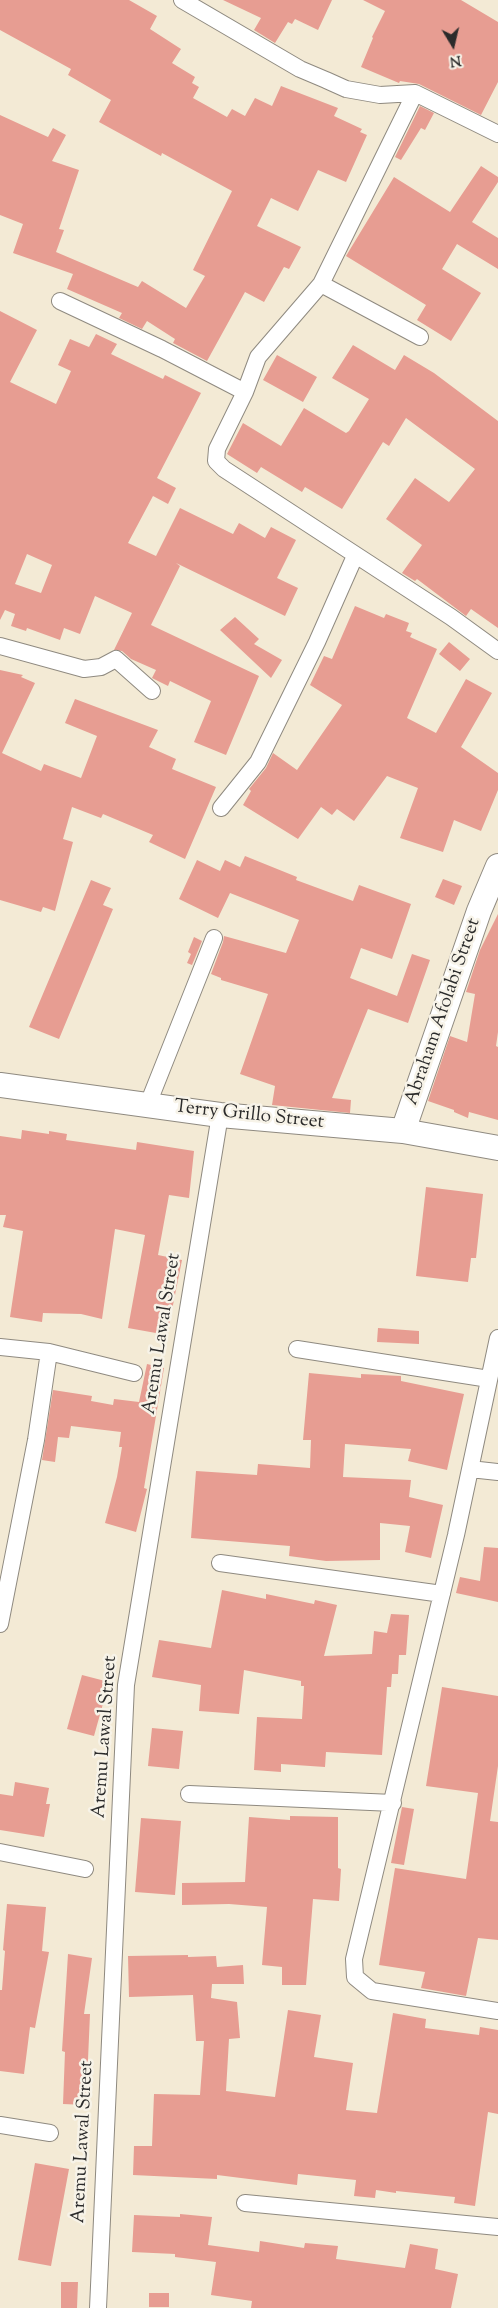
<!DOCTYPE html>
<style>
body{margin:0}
#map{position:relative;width:498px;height:2308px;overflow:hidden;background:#f3ead5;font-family:"Sorts Mill Goudy",serif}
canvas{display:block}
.north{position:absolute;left:428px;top:20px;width:50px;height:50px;-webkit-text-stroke:4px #f7f3e8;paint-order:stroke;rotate:171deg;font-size:14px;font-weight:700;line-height:20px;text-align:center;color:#2b2b2b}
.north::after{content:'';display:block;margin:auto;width:18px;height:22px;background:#2b2b2b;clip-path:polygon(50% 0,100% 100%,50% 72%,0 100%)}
</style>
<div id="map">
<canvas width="498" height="2308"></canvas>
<div class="north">N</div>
</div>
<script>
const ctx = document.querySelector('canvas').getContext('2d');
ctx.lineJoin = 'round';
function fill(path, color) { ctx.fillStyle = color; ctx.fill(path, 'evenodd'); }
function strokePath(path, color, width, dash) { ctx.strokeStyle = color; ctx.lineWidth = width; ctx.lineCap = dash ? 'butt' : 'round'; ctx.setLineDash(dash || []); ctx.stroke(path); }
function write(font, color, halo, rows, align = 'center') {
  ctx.font = font + ' "Sorts Mill Goudy",serif'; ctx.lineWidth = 5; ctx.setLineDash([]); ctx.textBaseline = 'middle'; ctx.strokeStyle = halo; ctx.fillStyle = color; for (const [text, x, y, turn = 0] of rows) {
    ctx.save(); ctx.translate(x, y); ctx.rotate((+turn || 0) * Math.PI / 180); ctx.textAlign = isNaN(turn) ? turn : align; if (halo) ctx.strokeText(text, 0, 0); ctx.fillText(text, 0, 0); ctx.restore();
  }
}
fill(new Path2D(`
 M0,0H129L157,16L150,29L181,49L172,63L195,77L192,83L199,87L193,98L227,117L232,109L245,116L255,98L272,106L281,86L338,108L334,116L362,129L360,132L367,135L346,182L318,170L298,211L271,198L257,226L301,247L289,269L284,267L264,302L245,292L207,361L173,343L175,339L147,321L142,329L119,318L122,313L67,289L73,274L13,253L23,224L0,215V115L48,137L53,128L66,135L52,161L79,170L59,229L64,230L56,252L138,287L142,281L186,308L205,276L193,270L232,191L162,153L161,156L99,122L111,100L68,75L71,69L0,30Z
 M223,0H332L318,30L295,19L292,24L288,22L275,43L254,30L261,18Z
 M363,0H461L498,22V82L481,115L419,84L400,81L399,83L361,67L373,38L372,37L385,11Z
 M420,106L434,113L425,130L421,128L401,160L395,157Z
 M481,166L498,177V182L472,222L498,238V269L457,244L442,269L481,293L451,341L417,320L426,305L346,256L394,177L450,212Z
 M0,311L37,330L10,382L56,404L71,371L58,365L70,339L89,347L96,334L117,344L111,354L163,379L165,375L201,393L157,478L176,488L168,504L153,496L128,543L156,556L180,508L233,534L239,523L265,538L271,527L296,540L277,578L298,588L285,616L176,563L180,566L151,625L259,676L226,755L194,742L211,701L170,681L168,686L152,678L156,670L131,659L122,651L114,650L132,613L95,596L80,634L64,628L60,640L27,628L26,631L11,626L15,614L5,610L0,620ZM27,554L52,565L41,593L15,584Z
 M353,345L395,370L404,355L434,373L498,421V628L471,609L466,616L417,579L415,581L402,573L422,545L386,519L415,478L449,502L475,469L406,418L389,446L383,442L342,509L305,487L302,492L261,467L257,473L227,454L243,423L281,446L304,408L346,433L349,431L369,399L332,378Z
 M277,355L317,377L303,402L263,380Z
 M355,606L384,618L386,614L409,623L406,631L412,633L410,637L437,649L407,718L436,733L466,679L492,693L461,747L498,773V790L481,831L454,820L443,852L400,838L418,788L387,776L354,821L337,809L332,815L321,807L298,839L243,805L251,791L249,789L266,768L273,753L297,770L342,705L310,685L324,656L332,659Z
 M235,617L259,639L254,644L282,660L271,678L220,630Z
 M449,642L470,659L460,671L439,654Z
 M0,670L23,675L21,677L35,683L2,753L41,771L44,764L81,778L97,736L65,723L75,699L158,730L149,747L176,759L172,769L216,787L185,859L149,842L153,835L103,814L101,818L72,807L63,839L73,842L55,911L43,907L41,912L0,900Z
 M245,856L297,877L296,880L353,901L359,885L411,904L392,959L361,948L350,978L397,996L412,954L430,960L408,1023L368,1009L332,1098L351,1100L350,1113L272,1105L275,1086L240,1074L268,994L221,980V978L211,974L223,942L224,936L286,953L299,920L230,893L218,918L179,899L197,860L220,871L225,860L240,867Z
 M443,879L462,886L454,905L435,897Z
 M91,880L111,888L103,905L113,909L59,1039L29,1027Z
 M498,914V1032L496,1046L498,1047V1120L469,1112L468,1118L454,1112V1110L428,1101L450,1036L467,1042L475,994L466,992L480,950Z
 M194,937L202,941L192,965L187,963L191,954L188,952Z
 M22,1130L49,1134V1131L67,1134L66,1140L136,1150L137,1142L194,1151L189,1198L169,1195L158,1255L182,1260L167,1335L128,1328L145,1235L115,1229L102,1319L81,1314L43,1313L42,1322L10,1317L23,1231L3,1227L6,1215H0V1136L21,1139Z
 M426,1187L483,1194L476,1258H471L468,1282L416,1276Z
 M378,1328L419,1331V1344L377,1342Z
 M147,1364L164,1368L144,1488L147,1489L136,1532L105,1523L117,1477L122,1447H119L121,1432L71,1426L69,1438L58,1437L55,1462L42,1460L53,1390L92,1396L91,1401L113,1405L114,1399L139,1402Z
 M309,1373L361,1378V1374L401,1376V1381L464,1394L447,1470L408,1461L411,1449L345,1444L343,1477L411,1480L409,1497L443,1505L431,1558L405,1552L410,1526L380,1523V1560L326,1561L289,1556L290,1546L191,1538L196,1471L257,1475L258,1464L310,1468L311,1440H303Z
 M484,1547L498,1548V1602L456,1593L460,1577L480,1581Z
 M222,1590L266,1599V1594L314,1604L315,1600L337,1605L324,1656L372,1654L374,1631L387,1633L391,1614L409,1615L406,1655H399L398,1674H392L391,1687H387L382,1755L326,1752L325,1767L281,1764V1772L254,1770L257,1717L302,1719L304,1686H301V1681L244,1670L239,1714L199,1711L201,1685L152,1677L159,1640L211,1648Z
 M82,1675L109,1682L94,1736L67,1729Z
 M442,1687L498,1696V1766L490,1821L498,1822V1940L478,1938L466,1996L421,1988L425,1972L379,1965L395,1868L466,1879L478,1793L426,1786Z
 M152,1728L183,1731L179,1769L148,1766Z
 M15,1782L49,1788L46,1804H50L44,1837L0,1830V1794L13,1796Z
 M402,1807L414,1809L404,1865L391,1863Z
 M290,1816L338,1817V1868L341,1869L339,1901L313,1899L306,1985H282V1967L262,1965L267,1907L229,1904L182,1905V1883L245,1882L249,1817L290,1820Z
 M141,1818L181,1821L175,1895L135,1892Z
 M7,1904L46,1907L42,1951L49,1952L35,2028L30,2027L24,2074L0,2071V1990H2L5,1951L3,1950Z
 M68,1954L92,1958L84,2014H90L86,2105L63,2104L65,2052L62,2051Z
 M188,1955V1957L216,1956L217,1967L243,1965L244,1984H212L211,1998L237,2002L240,2038L229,2039L226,2091L275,2097L288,2010L321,2015L314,2057L353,2063L346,2110L377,2113L393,2013L426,2019L425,2028L479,2035L480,2027L498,2030V2114L488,2112L475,2206L454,2203L455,2197L396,2191V2193L376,2190L375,2198L354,2196L356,2180L298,2174L297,2185L217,2175V2179L133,2175L134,2146H152L154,2094L200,2095L204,2041H196L193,1995L129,1997L128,1956Z
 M35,2163L69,2169L51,2266L18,2260Z
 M180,2214L212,2217L208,2245L259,2252L260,2241L304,2248L305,2243L338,2246L336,2259L405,2268L410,2244L438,2249L435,2269L458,2274L451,2308H251L252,2301L211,2295L216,2262L175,2257V2254L132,2252L134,2215L180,2217Z
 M61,2282H78L77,2308H61Z
 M149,2293H169V2307H149Z`), '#e79d92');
const street = new Path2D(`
 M182,0L300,69L326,80L346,89L380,95L415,93L498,134
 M415,93L321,284L258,357L245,392L217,449L216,461L224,469L451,617L498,651
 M321,284L420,337
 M60,301L162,349L245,392
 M0,646L84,669L101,667L116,659L152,691
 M221,808L258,762L317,642L355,556
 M148,1104L214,938
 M498,1338L456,1535L354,1959L355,1977L372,1991L498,2011
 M0,1347L49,1352L134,1373
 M297,1349L489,1379
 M470,1469L498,1472
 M220,1563L442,1594
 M0,1624L36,1440L49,1352
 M189,1794L393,1803
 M0,1852L85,1869
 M0,2125L50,2133
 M245,2203L498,2227
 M98,2308L126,1685L220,1115`);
const secondary = new Path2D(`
 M0,1085L220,1115L403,1131L498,1148
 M403,1131L479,911L498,866`);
strokePath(street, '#8f8a80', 18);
strokePath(secondary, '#8f8a80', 26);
strokePath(street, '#fff', 16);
strokePath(secondary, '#fff', 24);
write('19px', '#2b2b2b', '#f7f3e8', [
 ["Abraham Afolabi Street",444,1012,-71],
 ["Terry Grillo Street",249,1116,6],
 ["Aremu Lawal Street",163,1334,-81],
 ["Aremu Lawal Street",106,1737,-86],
 ["Aremu Lawal Street",84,2142,-87]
]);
</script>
